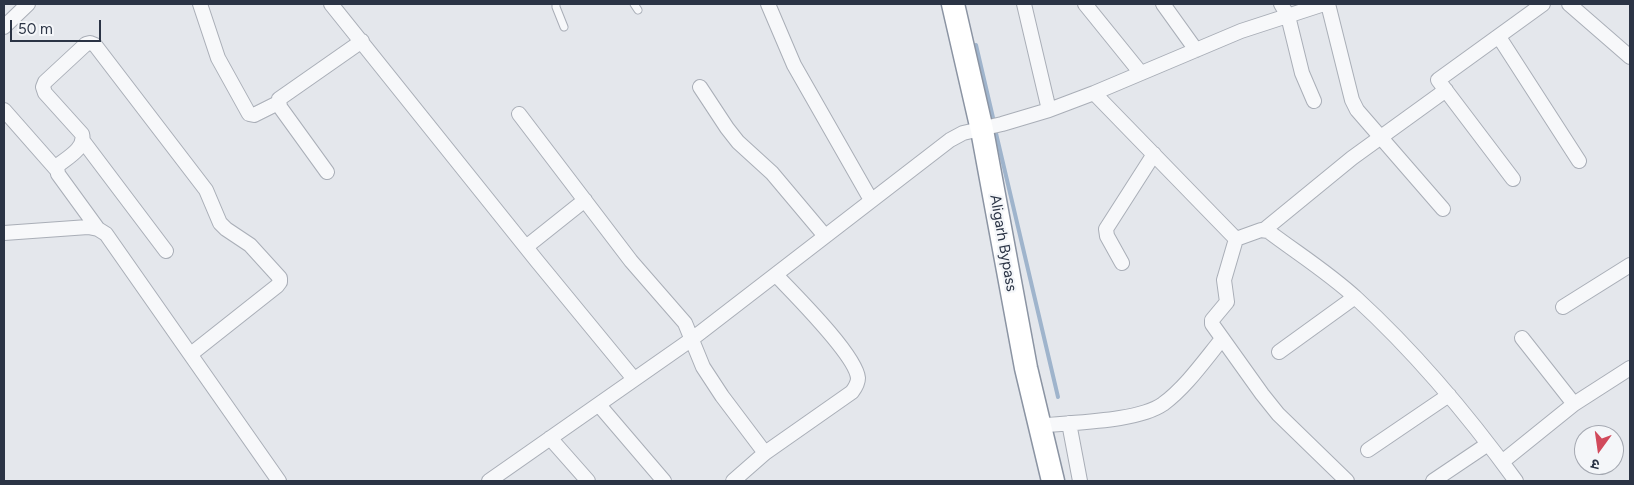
<!DOCTYPE html>
<meta charset="utf-8">
<style>
body{margin:0}
#map{position:relative;width:1634px;height:485px;overflow:hidden;background:#e4e7ec;font-family:Figtree,"Noto Sans Devanagari",sans-serif}
canvas{display:block}
.frame{position:absolute;inset:0;border:5px solid #2b3445;pointer-events:none}
.north{position:absolute;left:1574px;top:425px;width:50px;height:50px;box-sizing:border-box;background:#f4f6f9;border:1px solid #a4a8b1;border-radius:50%;rotate:194deg;font-size:14px;font-weight:700;line-height:20px;text-align:center;color:#2b3445}
.north::after{content:'';display:block;margin:auto;width:18px;height:22px;background:#d1495b;clip-path:polygon(50% 0,100% 100%,50% 72%,0 100%)}
.scale{position:absolute;left:10px;top:20px;width:91px;height:22px;box-sizing:border-box;border:2px solid #2b3445;border-top:0;padding-left:6px;font-size:15px;line-height:18px;white-space:nowrap;color:#2b3445;-webkit-text-stroke:4px #f4f6f9;paint-order:stroke}
</style>
<div id="map">
<canvas width="1634" height="485"></canvas>
<div class="frame"></div>
<div class="north">उ</div>
<div class="scale">50 m</div>
</div>
<script>
const ctx = document.querySelector('canvas').getContext('2d');
ctx.lineJoin = 'round';
function strokePath(path, color, width, dash) { ctx.strokeStyle = color; ctx.lineWidth = width; ctx.lineCap = dash ? 'butt' : 'round'; ctx.setLineDash(dash || []); ctx.stroke(path); }
function write(font, color, halo, rows, align = 'center') {
  ctx.font = font + ' Figtree,sans-serif'; ctx.lineWidth = 4.5; ctx.setLineDash([]); ctx.textBaseline = 'middle'; ctx.strokeStyle = halo; ctx.fillStyle = color; for (const [text, x, y, turn = 0] of rows) {
    ctx.save(); ctx.translate(x, y); ctx.rotate((+turn || 0) * Math.PI / 180); ctx.textAlign = isNaN(turn) ? turn : align; if (halo) ctx.strokeText(text, 0, 0); ctx.fillText(text, 0, 0); ctx.restore();
  }
}
strokePath(new Path2D(`
 M976,45L994,122
 M995,129L1058,397`), '#9fb4cc', 4);
const service = new Path2D(`
 M556,4V7L564,27
 M634,4L638,10`);
const minor = new Path2D(`
 M200,4L218,58L249,114L254,115L278,103
 M331,4L537,261L634,379
 M768,4L794,65L871,200
 M1024,4L1049,110
 M1085,4L1140,72
 M1163,4L1196,50
 M1281,4L1288,16L1302,73L1314,101
 M1328,4L1352,100L1357,110L1443,209
 M1569,4L1630,57
 M4,27L28,4
 M1499,37L1579,161
 M700,87L727,128L738,142L772,173L825,236
 M1094,93L1236,239L1261,230L1268,231C1297,253 1329,273 1356,298C1416,353 1468,415 1516,481
 M4,110L56,169
 M519,114L631,261L685,323L703,367L722,396L765,453
 M83,141L166,251
 M327,172L280,107L279,99L362,41
 M1513,179L1438,80L1543,4
 M98,229L58,174L57,166C67,158 86,148 82,134L45,93L43,87L45,82L86,44L90,43L95,45L206,190L220,223L226,229L250,245L280,278V282L277,286L191,354
 M1264,230L1352,158L1446,90
 M4,233L88,227L98,229L106,234L279,481
 M1236,239L1224,280L1227,302L1212,320V324L1262,394L1278,414L1347,481
 M526,247L585,200
 M1122,263L1107,236L1106,229L1154,154
 M1563,307L1630,265
 M1522,338L1574,404
 M1279,352L1355,297
 M599,405L664,481
 M1069,423L1080,481
 M1039,426C1072,422 1137,422 1163,404C1186,387 1204,361 1222,339
 M550,438L588,481
 M1368,450L1449,395
 M1502,462L1574,404L1630,368
 M489,481L692,339L950,140L963,133L1002,124L1049,110L1094,93L1241,31L1324,4
 M733,481L765,453L852,392C855,388 858,384 858,378C856,355 793,293 776,275
 M1433,481L1488,444`);
const trunk = new Path2D(`
 M953,4L982,130L1026,368L1053,481`);
strokePath(service, '#a9aeb7', 9);
strokePath(minor, '#a9aeb7', 16);
strokePath(trunk, '#8b94a3', 25);
strokePath(service, '#f7f8fa', 7);
strokePath(minor, '#f7f8fa', 14);
strokePath(trunk, '#fff', 22);
write('15px', '#2b3445', '#f4f6f9', [
 ["Aligarh Bypass",1003,243,80]
]);
</script>
